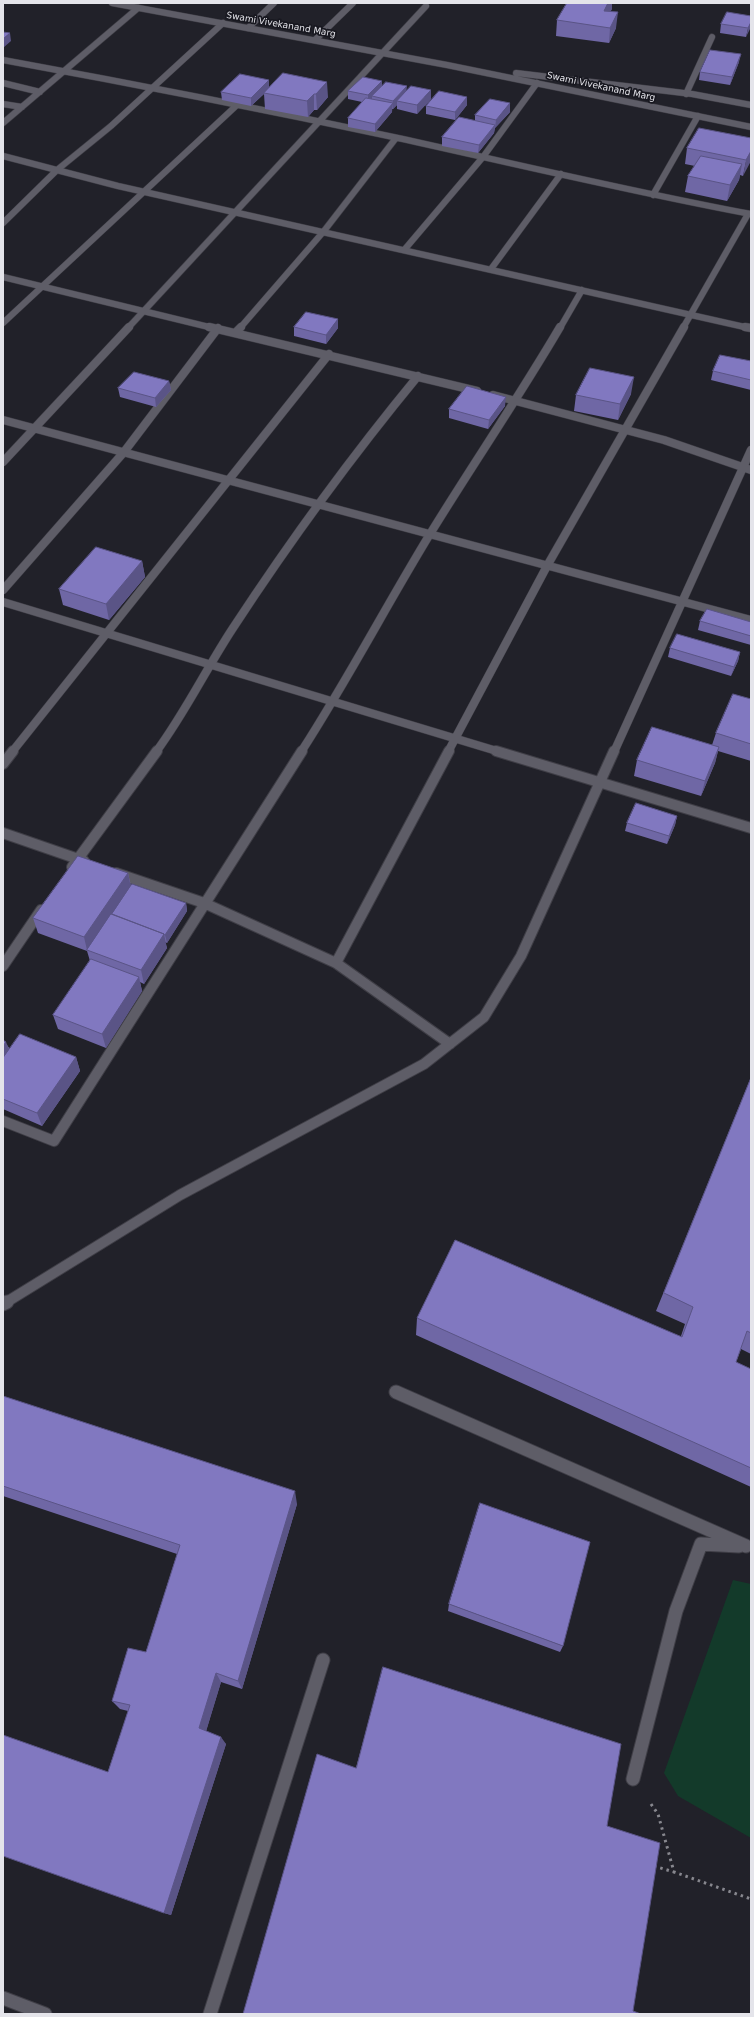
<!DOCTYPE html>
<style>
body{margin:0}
#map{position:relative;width:754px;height:2017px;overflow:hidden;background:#212129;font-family:"DejaVu Sans",sans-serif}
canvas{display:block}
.frame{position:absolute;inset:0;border:4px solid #e4e4ea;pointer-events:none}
</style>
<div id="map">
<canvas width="754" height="2017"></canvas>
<div class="frame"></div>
</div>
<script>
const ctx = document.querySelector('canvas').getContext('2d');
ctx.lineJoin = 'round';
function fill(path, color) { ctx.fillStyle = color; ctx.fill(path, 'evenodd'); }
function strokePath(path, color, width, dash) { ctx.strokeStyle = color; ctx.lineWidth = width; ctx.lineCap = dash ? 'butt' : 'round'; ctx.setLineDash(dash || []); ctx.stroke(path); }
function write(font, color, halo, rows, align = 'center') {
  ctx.font = font + ' "DejaVu Sans",sans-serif'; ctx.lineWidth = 3.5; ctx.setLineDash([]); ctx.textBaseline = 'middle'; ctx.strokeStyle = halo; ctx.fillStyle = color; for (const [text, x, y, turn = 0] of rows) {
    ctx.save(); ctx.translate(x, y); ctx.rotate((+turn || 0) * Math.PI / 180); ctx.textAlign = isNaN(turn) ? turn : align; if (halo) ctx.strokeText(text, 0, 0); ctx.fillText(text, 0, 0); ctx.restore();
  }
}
fill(new Path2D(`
 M733,1580L751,1584V1838L678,1796L664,1773Z`), '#133a2a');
const service = new Path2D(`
 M396,1392L746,1546
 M633,1779L676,1611L701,1544L739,1546
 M210,2014L323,1660`);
const minorFar3 = new Path2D(`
 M248,28L274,3
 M315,40L353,3
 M3,60C135,84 267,110 398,138C516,164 633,192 751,214
 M3,83L40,92
 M686,94L712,37
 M3,104L22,107
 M3,123L138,8
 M3,156L118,186L749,328
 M653,195L698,116
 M3,223L57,170L111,126L223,23
 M405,249L483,157L537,83
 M491,269L561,174
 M3,277L213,328
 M3,323L237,105
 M128,328L426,6
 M240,328L324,231L396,138
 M560,328L582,290
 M683,328L748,214`);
const minorFar2 = new Path2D(`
 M209,327L477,391
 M745,327L751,328
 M236,332L241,327
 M493,395L664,440L751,470
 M3,420L751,620
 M3,462L129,327
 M3,590L124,452L218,328
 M3,602L500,752
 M12,752L329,354
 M156,752C185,713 206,669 233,628C290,541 352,456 418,376
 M301,752C347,681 386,606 430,534C473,464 519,397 560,327
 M448,752L547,566L684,327
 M614,752L751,450`);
const minorFar1 = new Path2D(`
 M496,751L751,828
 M3,764L13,751
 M3,833L84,861
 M72,867L157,751
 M116,873L204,903L336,963L450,1044
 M336,963L449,751
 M3,966L41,910
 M3,1121L54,1141L302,751
 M5,1303L180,1195L424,1064L484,1017L521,956L614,751`);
const minor = new Path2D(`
 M3,1304L7,1302
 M3,1998L45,2014`);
const secondary = new Path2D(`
 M112,3L447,65L751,127
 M516,73L692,94L751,105`);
strokePath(service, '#3f3e46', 15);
strokePath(minorFar3, '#3f3e46', 7);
strokePath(minorFar2, '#3f3e46', 9);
strokePath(minorFar1, '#3f3e46', 12);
strokePath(minor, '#3f3e46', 15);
strokePath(secondary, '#3f3e46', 7);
strokePath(new Path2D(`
 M651,1804L658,1814L674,1872L751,1899
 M654,1866L674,1872`), '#87878e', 3, [2.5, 4]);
strokePath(service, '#5e5d67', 13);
strokePath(minorFar3, '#5e5d67', 6);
strokePath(minorFar2, '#5e5d67', 8);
strokePath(minorFar1, '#5e5d67', 10);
strokePath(minor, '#5e5d67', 13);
strokePath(secondary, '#5e5d67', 6);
fill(new Path2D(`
 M612,9L610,11L616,28L609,43L556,36L557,20Z
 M751,16L746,37L720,33L721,24Z
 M739,62L730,85L699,80L700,72Z
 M283,73L328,97L317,110H314L308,117L265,109L264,94L251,106L222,100L221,92L269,88Z
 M382,81V86L406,91L431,99L417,114L397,109V105L393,109H392V112L375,132L348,127V118L362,102L348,99V91Z
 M467,97V105L455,120L426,114V106Z
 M510,112L495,128L494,133L478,153L442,146V137L475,121V115Z
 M751,138L743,176L740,175L739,180L727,201L685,192L688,176L695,166L685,164L687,148Z
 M294,327L338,328L326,344L294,336Z
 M751,361V390L711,380L713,371Z
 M169,381L171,390L156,407L120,397L118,388Z
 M631,394L618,420L574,411L576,395Z
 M505,406L488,429L449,418V409Z
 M142,561L145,577L109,620L63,605L59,589Z
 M700,621L751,622V645L698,630Z
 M670,648L740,652L738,661L731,676L668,657Z
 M751,699V761L718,751L715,763L701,796L634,776L637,760L712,745L716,733Z
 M677,816L675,825L667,844L625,831L627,823Z
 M128,873L131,886L186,903L187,911L167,943L165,942L167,948L144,984L140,982L142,991L106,1048L58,1029L53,1015L90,961L87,951L38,933L33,918Z
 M3,1040L10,1049L76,1057L80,1071L42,1126L3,1109Z
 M751,1077V1354L741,1349L736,1362L751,1369V1487L416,1335L417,1318L681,1336L685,1324L656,1311Z
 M3,1396L297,1504L242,1689L221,1682L206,1731L226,1744L171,1915L164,1913L108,1772L128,1711L120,1709L112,1701L146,1652L177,1554L3,1496Z
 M449,1604L563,1646L560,1652L448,1611Z`), '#6f67a5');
fill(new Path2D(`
 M608,3H612V9L603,26L604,11Z
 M618,12L616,28L609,43L610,28Z
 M751,22V27L746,37L748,28Z
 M10,33L11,41L3,48V39Z
 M741,54L739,62L730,85L732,77Z
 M269,80V89L251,106V98Z
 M382,81V89L372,96V99L368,103V95Z
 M327,82L328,97L317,110L316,94Z
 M407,86L406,94L397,101V105L393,109V101Z
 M431,90V99L417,114V105Z
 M314,94V110L308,117L307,101Z
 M467,97V105L455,120V112Z
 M393,103L392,112L375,132V124Z
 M510,103V112L495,128L496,120Z
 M495,125L494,133L478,153L479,145Z
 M751,151V161L743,176L746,160Z
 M742,164L739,180L727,201L730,185Z
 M338,319V328L326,344V335Z
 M634,377L631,394L618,420L620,404Z
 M169,381L171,390L156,407L155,398Z
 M506,397L505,406L488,429L489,420Z
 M142,561L145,577L109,620L106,604Z
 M740,652L738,661L731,676L734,667Z
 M719,747L715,763L701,796L705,781Z
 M677,816L675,825L667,844L669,836Z
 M128,873L131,888L87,950L84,937Z
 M186,903L187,911L167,943L165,935Z
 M164,934L167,948L144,984L141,970Z
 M139,977L142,991L106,1048L102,1034Z
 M6,1042L12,1056L3,1067V1046Z
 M76,1057L80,1071L42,1126L37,1113Z
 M295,1491L297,1504L242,1689L238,1681Z
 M216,1673L221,1682L205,1735L199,1728Z
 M221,1737L226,1744L171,1915L164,1913Z`), '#5a5486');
const building = new Path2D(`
 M567,3H608L604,11L618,12L610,28L557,20Z
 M727,12L751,16V22L748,28L721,24Z
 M3,32L10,33L3,39Z
 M710,50L741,54L732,77L700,72Z
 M283,73L327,82L316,94H314L307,101L264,93Z
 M240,74L269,80L251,98L221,92Z
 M363,77L382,81L368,95L348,91Z
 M386,82L407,86L393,101L372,96Z
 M411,86L431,90L417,105L397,101Z
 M439,91L467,97L455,112L426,106Z
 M366,98L393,103L375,124L348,118Z
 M490,99L510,103L496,120L475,115Z
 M459,117L495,125L479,145L442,137Z
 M699,128L751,138V151L746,160L687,148Z
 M701,156L742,164L730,185L688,176Z
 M306,312L338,319L326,335L294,327Z
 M720,355L751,361V380L713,371Z
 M590,368L634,377L620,404L576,395Z
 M134,372L169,381L155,398L118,388Z
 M467,386L506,397L489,420L449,409Z
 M96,547L142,561L106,604L59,589Z
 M707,609L751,622V636L700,621Z
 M677,634L740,652L734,667L670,648Z
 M733,694L751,699V744L716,733Z
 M652,727L719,747L705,781L637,760Z
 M636,803L677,816L669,836L627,823Z
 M78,856L128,873L84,937L33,918Z
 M132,884L186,903L165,935L163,934H164L112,914Z
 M111,914L164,934L141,970L87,950Z
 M91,959L139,977L102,1034L53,1015Z
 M20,1034L76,1057L37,1113L3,1099V1058Z
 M3,1040L6,1042L3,1046Z
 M751,1078V1333L747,1331L736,1362L751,1369V1468L417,1318L455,1240L682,1337L693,1307L664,1293Z
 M3,1396L295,1491L238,1681L216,1673L199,1728L221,1737L164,1913L3,1856V1735L108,1772L130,1705L112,1701L128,1648L146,1652L180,1545L3,1486Z
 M480,1503L590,1542L563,1646L449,1604Z
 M383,1667L621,1744L607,1826L660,1843L633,2011L641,2014H243L317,1754L356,1768Z`);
fill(building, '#8178c0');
strokePath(building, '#5a5486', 1);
write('9px', '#e4e4ea', '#181820', [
 ["Swami Vivekanand Marg",281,25,10],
 ["Swami Vivekanand Marg",601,87,12]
]);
</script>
